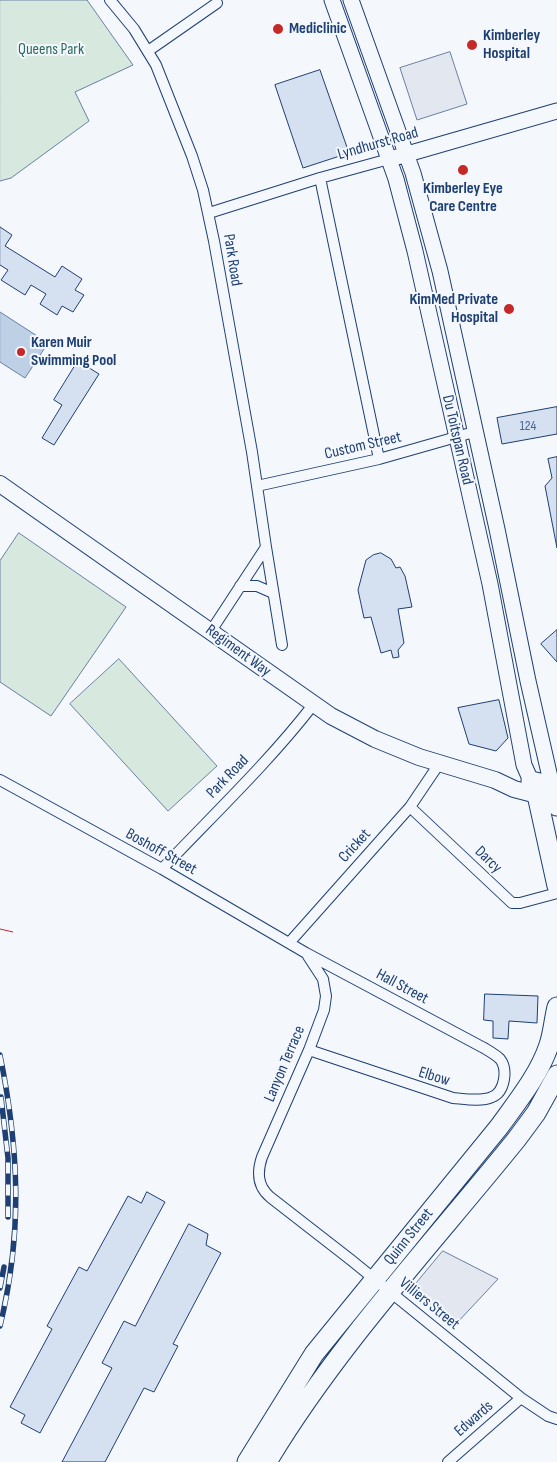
<!DOCTYPE html>
<style>
body{margin:0}
canvas{display:block;background:#f4f7fb}
</style>
<canvas width="557" height="1462"></canvas>
<script>
const ctx = document.querySelector('canvas').getContext('2d');
ctx.lineJoin = 'round';
function fill(path, color) { ctx.fillStyle = color; ctx.fill(path, 'evenodd'); }
function strokePath(path, color, width, dash) { ctx.strokeStyle = color; ctx.lineWidth = width; ctx.lineCap = dash ? 'butt' : 'round'; ctx.setLineDash(dash || []); ctx.stroke(path); }
function write(font, color, halo, rows, align = 'center') {
  ctx.font = font + ' "Sofia Sans Condensed",sans-serif'; ctx.lineWidth = 4; ctx.setLineDash([]); ctx.textBaseline = 'middle'; ctx.strokeStyle = halo; ctx.fillStyle = color; for (const [text, x, y, turn = 0] of rows) {
    ctx.save(); ctx.translate(x, y); ctx.rotate((+turn || 0) * Math.PI / 180); ctx.textAlign = isNaN(turn) ? turn : align; if (halo) ctx.strokeText(text, 0, 0); ctx.fillText(text, 0, 0); ctx.restore();
  }
}
const green = new Path2D(`
 M0,0H87L133,65L75,92L89,121L11,178L0,181Z
 M19,533L126,607L51,716L0,682V561Z
 M119,659L217,766L168,811L70,704Z`);
fill(green, '#d7e8df');
strokePath(green, '#687fa3', 1);
const parking = new Path2D(`
 M450,52L467,104L417,120L400,68Z
 M443,1251L498,1279L455,1325L419,1300L414,1286Z`);
fill(parking, '#e3e8f0');
strokePath(parking, '#687fa3', 1);
const water = new Path2D(`
 M0,312L48,343L25,378L0,362Z`);
fill(water, '#bed0e5');
strokePath(water, '#687fa3', 1);
const building = new Path2D(`
 M320,70L349,153L303,168L275,85Z
 M0,227L12,235L5,246L55,277L62,266L82,279L75,290L84,295L73,312L62,306L57,315L40,304L46,294L31,285L25,295L1,280L8,270L0,265Z
 M78,361L99,374L54,445L42,438L62,405L54,400Z
 M557,407V434L502,444L497,418Z
 M557,457V548L545,486L552,478L548,459Z
 M381,553L391,559L396,568L400,567L405,576L412,607L398,609L404,643L398,650L399,657L393,658L391,650L381,653L372,621L371,617L364,618L358,590L366,560L373,555Z
 M557,630V662L541,644Z
 M499,700L508,738L496,751L469,744L458,708Z
 M485,994L538,996L537,1023L509,1021L508,1039L493,1038V1021L484,1020Z
 M147,1192L165,1202L40,1433L21,1423L25,1415L10,1407L52,1329L47,1326L79,1267L87,1271L128,1196L141,1203Z
 M189,1224L208,1234L206,1245L221,1253L173,1344L178,1346L154,1392L144,1388L105,1462H62L112,1368L102,1363L124,1321L135,1326Z`);
fill(building, '#d5e0f0');
strokePath(building, '#1d3f73', 1);
const street = new Path2D(`
 M110,0L134,29L156,65L192,156L203,190L214,241L252,452L266,547L211,631
 M148,51L217,3
 M320,178L379,459
 M209,213L320,178L389,159
 M257,486L379,459L474,432
 M266,547L282,645
 M240,586H257L273,593
 M0,780L162,869L306,953L484,1048C489,1051 496,1055 500,1059C508,1069 505,1092 492,1097C481,1102 465,1099 453,1098L309,1050
 M410,807L512,903H520L557,893
 M162,869C213,815 268,763 313,705
 M289,943L410,807L439,764
 M308,956L323,979L326,996L324,1010L309,1050L262,1157C257,1172 257,1186 270,1197L351,1260L521,1398L548,1416L557,1419
 M448,1462L521,1398`);
const secondary = new Path2D(`
 M332,0L396,179L415,251L490,584L524,765L531,781
 M351,0L413,173L440,271L497,529L528,681L552,786
 M397,157L557,111`);
const primary = new Path2D(`
 M0,484L331,716L375,739L419,757L495,780L514,789L537,795`);
const highway = new Path2D(`
 M531,781L537,795L557,886
 M531,781L557,787
 M552,786L557,806
 M247,1462L314,1354L499,1127C517,1102 539,1075 549,1045C553,1033 554,1019 557,1007
 M267,1462C335,1348 432,1244 516,1140L536,1113L557,1075`);
strokePath(street, '#1d3f73', 12);
strokePath(secondary, '#1d3f73', 17);
strokePath(primary, '#1d3f73', 18);
strokePath(highway, '#1d3f73', 21);
strokePath(street, '#f4f7fb', 10);
strokePath(secondary, '#f4f7fb', 15);
strokePath(primary, '#f4f7fb', 16);
strokePath(highway, '#f4f7fb', 19);
const rail = new Path2D(`
 M0,1055C19,1149 23,1232 0,1326
 M1,1097L8,1158V1217
 M0,1288L4,1267`);
strokePath(rail, '#1d3f73', 5.5);
strokePath(rail, '#f4f7fb', 4, [11]);
strokePath(new Path2D(`
 M0,929L13,932`), '#c62828', 1, [18, 4, 2.5, 4]);
for (const [x, y, r, color] of [
 [278,29,6,"#c62828"],
 [472,45,6,"#c62828"],
 [463,170,6,"#c62828"],
 [509,309,6,"#c62828"],
 [21,352,5,"#c62828"]
]) { const dot = new Path2D(); dot.arc(x, y, r, 0, 2 * Math.PI); ctx.fillStyle = color; ctx.fill(dot); strokePath(dot, '#f4f7fb', 2); }
write('14px', '#4b6792', null, [
 ["124",528,426]
]);
write('bold 16px', '#1d3f73', '#f4f7fb', [
 ["Mediclinic",289,29],
 ["Kimberley",483,36],
 ["Hospital",483,54],
 ["Kimberley Eye",463,189,"center"],
 ["Care Centre",463,207,"center"],
 ["KimMed Private",498,300,"right"],
 ["Hospital",498,318,"right"],
 ["Karen Muir",31,343],
 ["Swimming Pool",31,361]
], 'left');
write('16px', '#2c6c60', '#f4f7fb', [
 ["Queens Park",51,50]
]);
write('16px', '#1d3f73', '#f4f7fb', [
 ["Lyndhurst Road",378,144,-16],
 ["Park Road",232,260,81],
 ["Du Toitspan Road",457,440,77],
 ["Custom Street",363,446,-13],
 ["Regiment Way",238,651,36],
 ["Park Road",228,777,-46],
 ["Cricket",355,846,-48],
 ["Boshoff Street",161,852,29],
 ["Darcy",488,860,44],
 ["Hall Street",402,987,28],
 ["Lanyon Terrace",285,1064,-67],
 ["Elbow",434,1077,17],
 ["Quinn Street",409,1237,-51],
 ["Villiers Street",429,1304,39],
 ["Edwards",474,1419,-41]
]);
</script>
